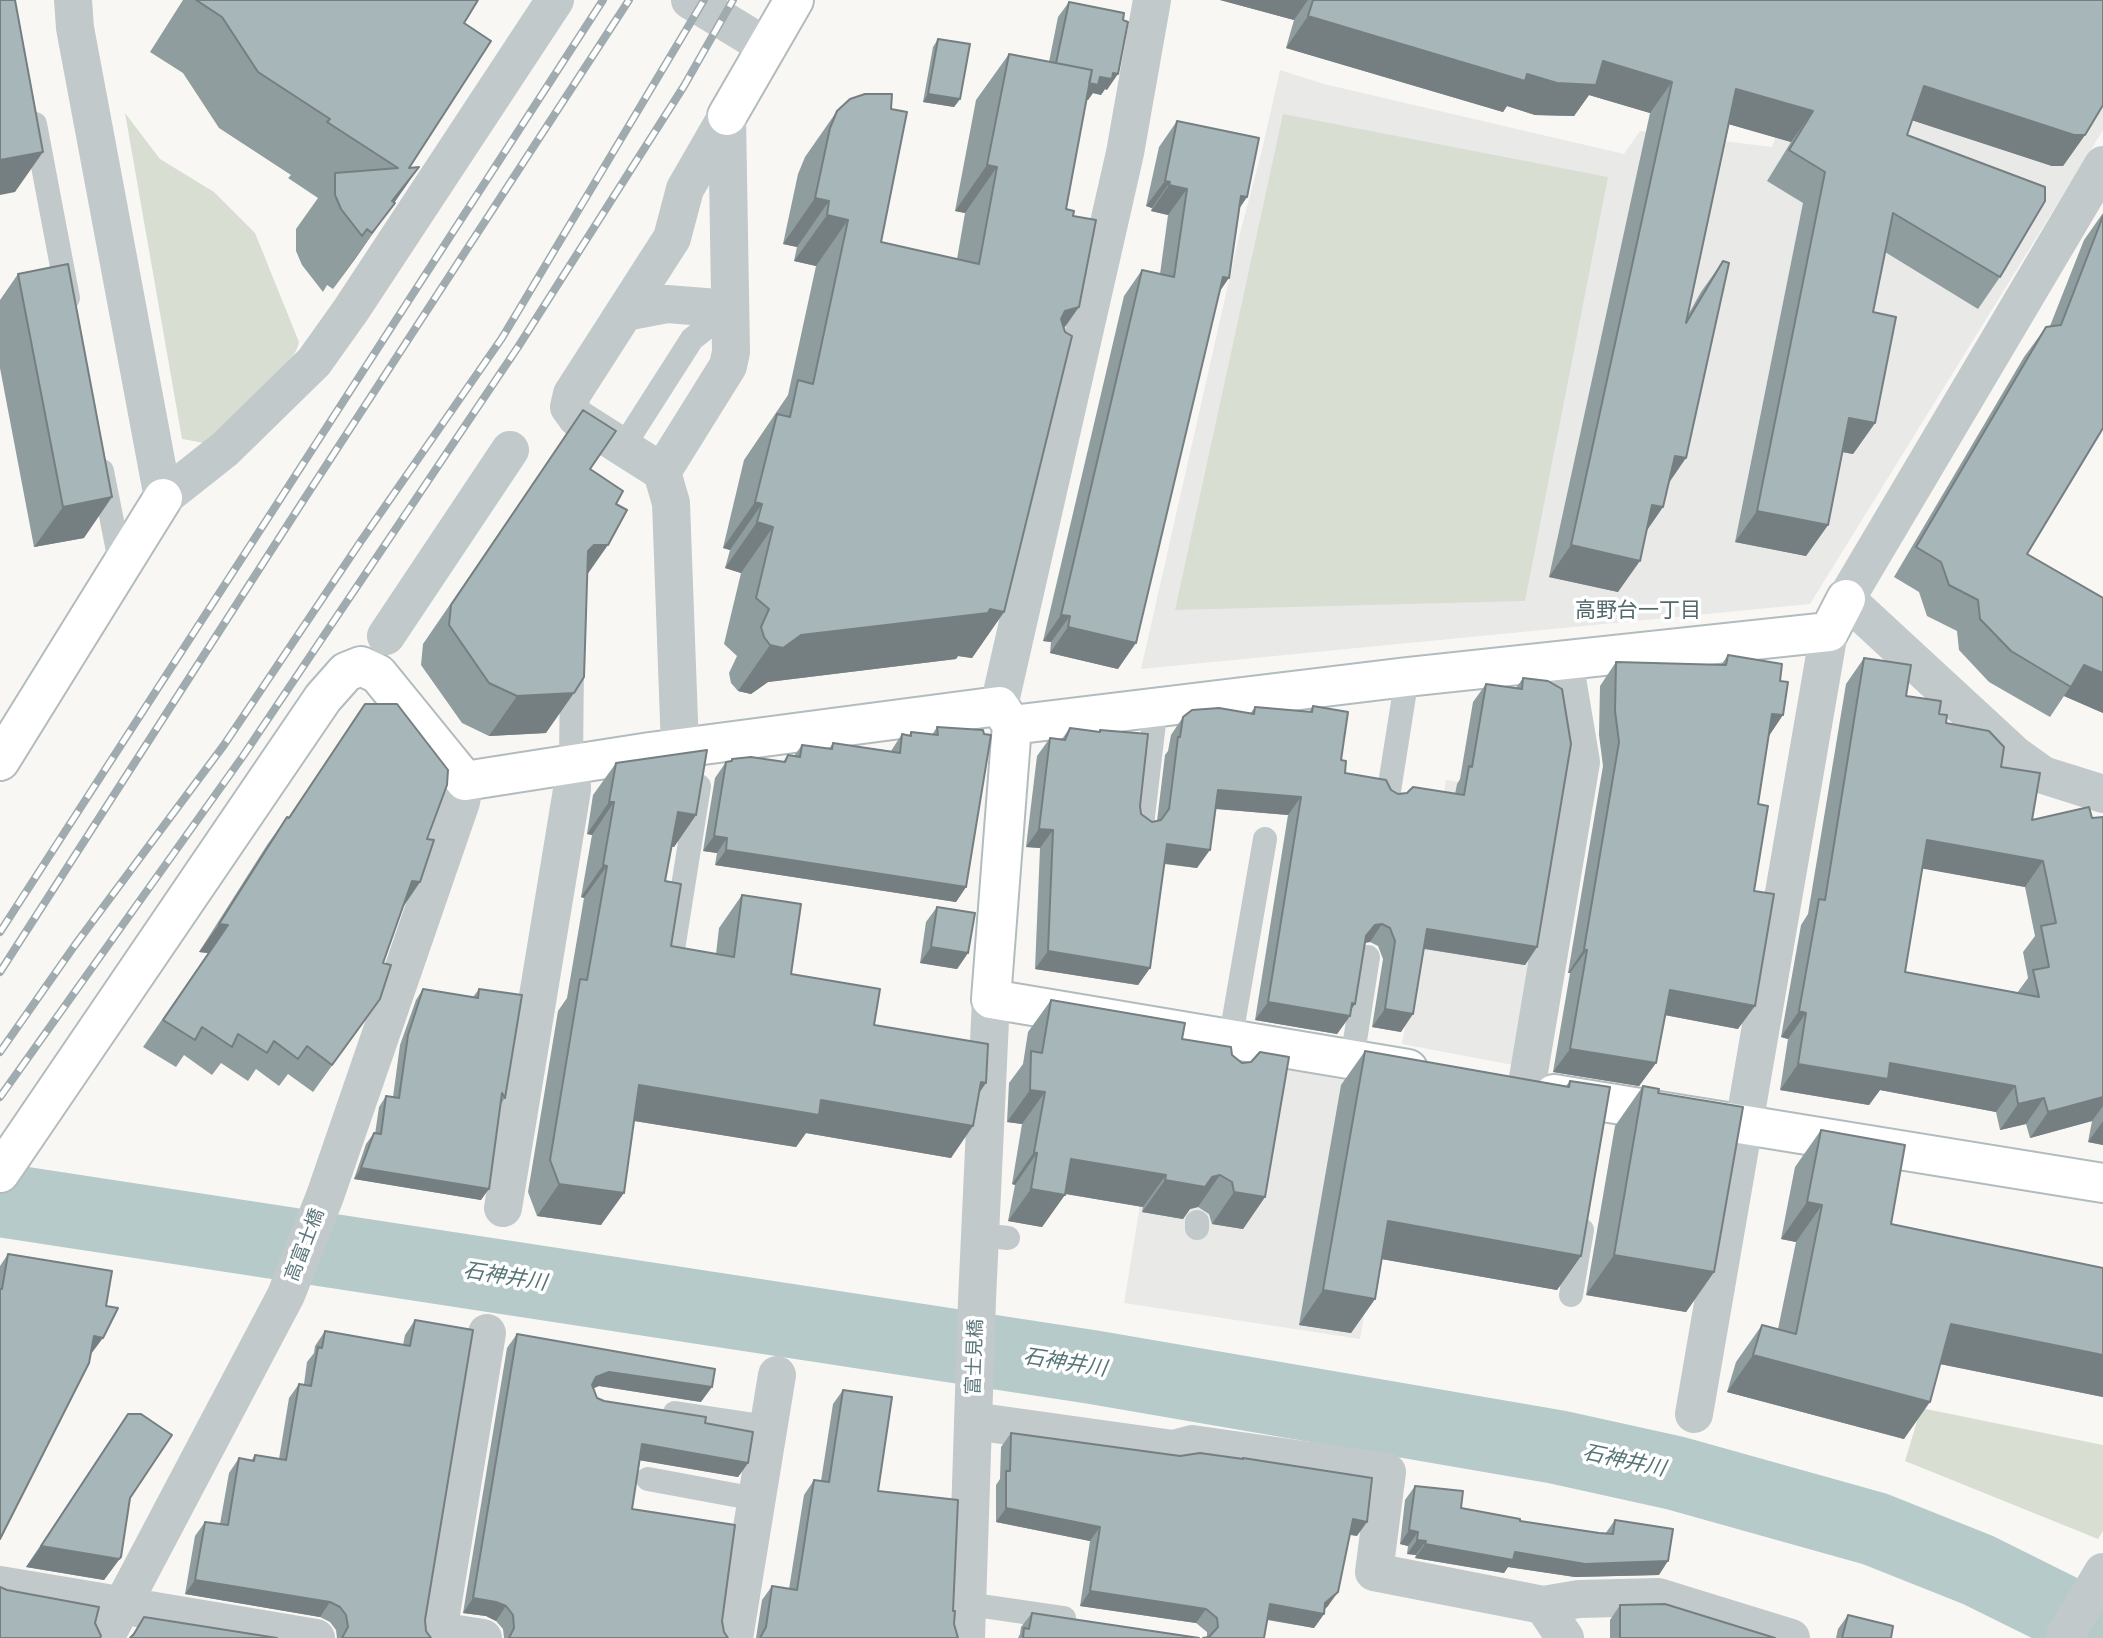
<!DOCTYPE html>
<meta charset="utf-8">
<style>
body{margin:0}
canvas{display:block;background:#f8f7f4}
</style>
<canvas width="2103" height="1638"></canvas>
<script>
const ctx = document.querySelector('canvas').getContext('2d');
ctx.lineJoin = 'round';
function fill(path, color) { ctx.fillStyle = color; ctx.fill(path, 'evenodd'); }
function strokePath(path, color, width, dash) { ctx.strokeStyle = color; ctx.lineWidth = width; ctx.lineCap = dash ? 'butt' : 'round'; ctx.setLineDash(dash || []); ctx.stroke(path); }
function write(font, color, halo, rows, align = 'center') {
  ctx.font = font + ' Figtree,"Noto Sans JP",sans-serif'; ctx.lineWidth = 7; ctx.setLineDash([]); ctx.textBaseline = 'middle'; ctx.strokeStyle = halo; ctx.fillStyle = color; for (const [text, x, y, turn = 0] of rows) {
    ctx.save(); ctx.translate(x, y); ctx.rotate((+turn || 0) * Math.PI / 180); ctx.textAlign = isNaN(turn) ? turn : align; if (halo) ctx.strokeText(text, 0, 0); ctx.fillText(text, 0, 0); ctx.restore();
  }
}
fill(new Path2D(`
 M1814,27L2103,103V130L1810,604L1141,669L1238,241L1262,150L1280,70L1324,84L1624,154L1640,131L1772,147Z
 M1446,780L1560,796L1513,1065L1402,1044Z
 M1166,1046L1402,1091L1360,1339L1124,1303Z`), '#e9e9e8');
fill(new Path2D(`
 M125,113L160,159L214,192L255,233L299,342C293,372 228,422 204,443L182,439Z
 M1283,114L1608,177L1525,601L1175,610Z
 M1921,1408L2103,1445V1531L2098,1539L1905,1461Z`), '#d9ded3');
strokePath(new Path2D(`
 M0,1200L1092,1367L1557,1447L1675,1473L1875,1529L1978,1570L2103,1632`), '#b6caca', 74);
const secondary = new Path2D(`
 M727,116L794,0
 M1012,725L1407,677L1829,632L1846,599
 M0,761L163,498
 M1554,1094L2103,1183
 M0,1173L323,698L346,672L361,666L378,674L465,781L650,752L999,706L1012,725L991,999L1408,1069`);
strokePath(secondary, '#b2bcbe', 42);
strokePath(new Path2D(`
 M35,124L68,298
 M623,447L692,339L730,309
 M102,471L121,566
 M571,763L572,665
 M1388,797L1407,677
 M1142,825L1156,706
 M670,968L699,786
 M1228,1053L1265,839
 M1352,1060L1368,957
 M1197,1228V1222
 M981,1235L1008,1238
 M1571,1295L1582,1230
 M675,1413L768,1427
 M648,1479L756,1499
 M968,1604L1064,1618`), '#c2c9cb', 24);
strokePath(new Path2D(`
 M73,0L75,28L163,498L225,449L314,362L351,310L555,0
 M690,0L767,47
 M727,116L731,352L728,366L662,472L577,418L569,407L572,394L672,238L685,189Z
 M2103,165L1846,599L2015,755L2043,775L2103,794
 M625,312L667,304L730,309
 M662,472L671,503L680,748
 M386,636L510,450
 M999,706L1125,153L1152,0
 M1526,1090L1581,762L1564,661
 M503,1208L572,790L571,763
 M1694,1414L1829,632
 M973,1421L1173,1449L1192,1444L1387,1472L1374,1572L1543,1605L1579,1599L1658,1597L1791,1638
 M0,1585L316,1638
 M1543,1605L1565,1638
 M438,1631L483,1638
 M105,1638L286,1295L325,1196L461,802L465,781
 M437,1638L487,1333
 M734,1638L777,1375
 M966,1638L977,1300L991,999
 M2064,1638L2103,1572`), '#c2c9cb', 38);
strokePath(secondary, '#fff', 38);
const rail = new Path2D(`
 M0,932L603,0
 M0,972L303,501L629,0
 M0,1052L75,945L224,745L361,541L502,338L704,0
 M0,1097L243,756L518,347L684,86L733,0`);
strokePath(rail, '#9fabae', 8);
strokePath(rail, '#fff', 5, [16]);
fill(new Path2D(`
 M183,0H478L464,23L409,168L419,167L355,259L333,289L327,285L323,292L302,265L296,251V229L318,198L288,178L291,175L219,128L183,73L150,52Z
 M1220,0H2103L2085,135L2063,166H2052L1912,120L1907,135L2000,277L1978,309L1885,252L1873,312L1875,423L1853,454L1842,452L1828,525L1806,556L1735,542L1803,203L1767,181L1791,142L1729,124L1688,315L1701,292L1723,261L1663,507L1646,531L1618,592L1549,577L1650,113L1589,95L1574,116L1535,115L1507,106L1503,112L1286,48L1294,20Z
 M1069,2L1107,90L1105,89L1101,95L1093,93L1088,100H1086L1066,209L1064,329L1004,612L972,658L958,656L956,659L768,682L751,694L738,691L731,683L729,673L737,656L724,644L741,573L725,568L730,550L723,548L744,460L788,395L816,266L794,261L797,247L783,244L798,174L805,157L837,111L881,242L957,259L965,213L955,211L976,100L1009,54L1049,62L1058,17Z
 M938,39L960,99L954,107L923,102L933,47Z
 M1177,121L1247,197L1239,209L1219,293L1118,669L1050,653L1051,642L1043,641L1124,296L1142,270L1160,274L1168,215L1151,211L1152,208L1146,206L1159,147Z
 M2103,213V428L2027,554L2103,598V713L2064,696L2050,717L1989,682L1959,650L1957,631L1927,616L1919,592L1894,577L2024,357L2046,327L2050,326L2084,240Z
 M18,274L84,538L34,547L0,368V300Z
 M583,410L590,469L616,504L587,575L546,733L489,736L462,723L421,665L423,644Z
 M1728,655L1769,736L1758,804L1754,891L1738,1029L1665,1015L1656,1063L1639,1086L1553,1072L1570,973H1568L1603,766L1599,735L1600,686L1616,662L1721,665Z
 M1864,658L1906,696L1939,714L1946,723L2001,767L2032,820L2103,817V1145L2088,1142L2092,1121L2030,1138L2026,1124L2000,1130L1996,1112L1880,1090L1869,1105L1780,1090L1788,1039L1781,1037L1801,925L1808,914L1846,684ZM1922,868L2025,887L2035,936L2023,952L2028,978L2017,993L1905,972Z
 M1523,678L1537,947L1525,965L1424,949L1401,1032L1372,1027L1383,959L1378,946L1370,942L1365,943L1350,1016L1337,1034L1255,1020L1288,815L1216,809L1197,868L1164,864L1150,968L1138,985L1035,969L1040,848L1026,847L1037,756L1050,738L1062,739L1070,728L1098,732L1100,730L1140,806L1141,814L1152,822L1157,821L1165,755L1168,751L1171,735L1183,717L1250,714L1255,707L1309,712L1313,706L1341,760L1345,773L1398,794H1455L1457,784L1460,779L1473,702L1486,684L1516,688Z
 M365,704L427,839L420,882L403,907L383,963L380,999L313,1092L288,1074L279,1086L256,1069L248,1081L221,1063L212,1075L184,1055L176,1067L143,1047L208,953L199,952L267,845L287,817L288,818Z
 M937,727L966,887L956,902L715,865L717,853L703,851L715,778L726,762H730L732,759L783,762L788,755L794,756L802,745L829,749L833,743L891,751L902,734L909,735L911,732L932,735Z
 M616,763L696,815L674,847H671L665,881L671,946L716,954L719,928L742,895L791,974L874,1025L979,1094L951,1158L806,1133L796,1147L634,1121L601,1225L537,1216L528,1192L558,1011L567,998L584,898L581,897L592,835L587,834L593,795Z
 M937,907L968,953L957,969L920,963L926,922Z
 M423,989L473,997L479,989L505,1098L501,1104L481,1200L354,1179L366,1144L374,1133L375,1134L379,1107L386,1096L393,1097L400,1045L416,1000Z
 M1051,1000L1182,1039L1232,1055L1265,1197L1243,1229L1212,1224L1209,1214L1198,1207L1190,1209L1183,1219L1142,1212L1143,1207L1065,1194L1042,1227L1008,1221L1015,1185L1012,1184L1022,1124L1007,1122L1009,1083L1023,1064L1028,1032Z
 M1365,1051L1566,1086L1570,1081L1581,1256L1557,1290L1382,1259L1375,1299L1351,1333L1299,1325L1341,1085Z
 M1643,1086L1658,1093L1714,1272L1686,1312L1586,1295L1615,1126Z
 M1821,1130L1891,1224L2103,1268V1397L1940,1364L1904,1439L1727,1392L1736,1362L1762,1325L1778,1329L1796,1242L1781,1239L1795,1167Z
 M8,1254L91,1354L0,1539V1266Z
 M415,1320L425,1620L426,1631L431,1638H337L336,1630L330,1622L320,1617L185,1594L195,1536L205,1522L220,1524L229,1473L239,1458L251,1461L255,1455L279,1459L289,1398L299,1384H304L307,1362L314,1353L315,1346L325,1331L403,1345L405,1335Z
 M517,1334L701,1402L599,1386L594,1388L597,1398L604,1401L705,1423L748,1463L738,1477L640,1460L632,1509L722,1621L724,1632L728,1638H504L503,1629L496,1621L486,1616L463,1613L507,1348Z
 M843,1390L878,1491L953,1611L954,1624L958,1638H756L762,1600L772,1586L789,1589L804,1495L814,1480L821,1481L833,1404Z
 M128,1414L130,1498L121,1557L104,1580L26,1567Z
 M1011,1433L1180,1456L1242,1459L1243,1458L1357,1536L1350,1535L1328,1606L1324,1610V1614L1314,1628L1267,1620L1207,1637V1632L1196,1623L1080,1606L1090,1541L996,1522V1485L1000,1479L1001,1447Z
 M1415,1486L1461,1508L1520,1521L1605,1534L1615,1520L1659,1575L1575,1577L1508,1567L1504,1573L1415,1558L1416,1555L1407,1554L1408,1546L1400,1544L1405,1500Z
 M1620,1605L1775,1638H1610V1620Z
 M1032,1613L1199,1638H1018L1020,1634L1021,1627Z
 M1848,1615L1891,1638H1836L1838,1629Z
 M144,1617L277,1638H130Z`), '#909d9e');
fill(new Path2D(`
 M1220,0H1308L1294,20Z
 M1308,16L1527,74L1603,61L1672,82L1650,113L1589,95L1574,116L1535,115L1507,106L1503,112L1286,48Z
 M1113,73L1118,74L1107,90L1105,89L1101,95L1093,93L1088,100L1043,91Z
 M1924,86L2085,135L2063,166H2052L1902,117Z
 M1736,89L1813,111L1791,142L1714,120Z
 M928,94L960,99L954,107L923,102Z
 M43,152L15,192L0,195V160Z
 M987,165L997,167L965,213L955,211Z
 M419,167L355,259L333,289L375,230L392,201Z
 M1165,181L1170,182L1152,208L1146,206Z
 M1169,185L1187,189L1168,215L1151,211Z
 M1241,196L1247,197L1229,223Z
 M815,198L829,201L797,247L783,244Z
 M827,215L848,220L816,266L794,261Z
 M1223,277L1229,278L1211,304Z
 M1079,307L1046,354L1033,357L1065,311Z
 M1849,418L1875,423L1853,454L1827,449Z
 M1675,456L1686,458L1664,490Z
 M112,497L84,538L34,547L63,507Z
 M755,502L762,504L730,550L723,548Z
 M1652,505L1663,507L1641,539Z
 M1757,511L1828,525L1806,556L1735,542Z
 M757,522L773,527L741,573L725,568Z
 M594,545H608L580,585L588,551Z
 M1571,545L1640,561L1618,592L1549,577Z
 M990,609L1004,612L972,658L958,656L956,659L768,682L751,694L738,691L770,645L801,635Z
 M1061,615L1070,616L1051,642L1043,641Z
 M1068,627L1136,643L1118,669L1050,653Z
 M2084,665L2103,673V713L2064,696Z
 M574,693L546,733L489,736L517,696Z
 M1772,714L1783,715L1767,739Z
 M1218,790L1301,797L1288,815L1206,808Z
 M609,802H614L592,835L587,834Z
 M678,812L696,815L674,847L655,844Z
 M1039,829L1053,830L1040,848L1026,847Z
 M714,836L727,838L717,853L703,851Z
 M1927,840L2043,861L2025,887L1908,866Z
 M1167,844L1210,850L1197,868L1154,862Z
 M726,850L966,887L956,902L715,865Z
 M603,865L607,866L584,898L581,897Z
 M412,881L420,882L401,910Z
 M219,924L228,925L208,953L199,952Z
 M1382,924L1370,942L1362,943L1366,936L1375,925Z
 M1427,929L1537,947L1525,965L1414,947Z
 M931,947L968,953L957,969L920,963Z
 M1584,949L1587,950L1570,973H1568Z
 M1048,951L1150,968L1138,985L1035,969Z
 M1670,990L1755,1006L1738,1029L1654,1013Z
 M1268,1002L1352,1003L1355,1004L1347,1016H1350L1337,1034L1255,1020Z
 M1385,1009L1413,1014L1401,1032L1372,1027Z
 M1799,1011L1806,1013L1788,1039L1781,1037Z
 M1570,1049L1656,1063L1639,1086L1553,1072Z
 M1890,1063L2015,1086L1996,1112L1880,1090L1869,1105L1780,1090L1798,1064Z
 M981,1082L986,1083L964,1115Z
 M639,1085L821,1100L973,1126L951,1158L806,1133L796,1147L616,1118Z
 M1030,1090L1045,1092L1022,1124L1007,1122Z
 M2103,1097V1106L2092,1121L2030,1138L2048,1112Z
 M2044,1098L2026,1124L2000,1130L2018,1104Z
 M2103,1121V1145L2088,1142Z
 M1034,1152L1037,1153L1015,1185L1012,1184Z
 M1071,1159L1166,1175L1143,1207L1049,1191Z
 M361,1168L489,1189L481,1200L354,1179Z
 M1220,1175L1198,1207L1190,1209L1183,1219L1142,1212L1165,1180L1212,1177Z
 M559,1184L624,1193L601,1225L537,1216Z
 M1031,1189L1065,1195L1042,1227L1008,1221Z
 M1234,1192L1265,1197L1243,1229L1212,1224Z
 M1807,1202L1822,1205L1796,1242L1781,1239Z
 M1388,1221L1581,1256L1557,1290L1364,1256Z
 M1614,1255L1714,1272L1686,1312L1586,1295Z
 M1323,1290L1375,1299L1351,1333L1299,1325Z
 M1951,1324L2103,1355V1397L1925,1361Z
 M94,1336L103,1338L91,1354Z
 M1753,1355L1930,1402L1904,1439L1727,1392Z
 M609,1372L712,1387L701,1402L599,1386L586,1391L596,1377Z
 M642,1444L748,1463L738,1477L632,1459Z
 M1006,1508L1100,1527L1090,1541L996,1522Z
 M1353,1519L1367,1522L1357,1536L1343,1533Z
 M1409,1530L1418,1532L1408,1546L1400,1544Z
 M1417,1540L1426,1541L1416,1555L1407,1554Z
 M1425,1544L1515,1552L1668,1561L1659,1575L1575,1577L1508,1567L1504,1573L1415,1558Z
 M41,1546L121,1557L104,1580L26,1567Z
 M195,1580L330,1602L320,1617L185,1594Z
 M1090,1591L1206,1609L1196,1623L1080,1606Z
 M1338,1592L1328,1606L1320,1613L1324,1614L1314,1628L1260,1618L1270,1604L1325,1603Z
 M473,1598L496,1602L506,1606L496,1621L486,1616L463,1613Z`), '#757f81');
const building = new Path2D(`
 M0,0H15L43,152L0,160Z
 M196,0H478L464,23L491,41L409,168L419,167L392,201L395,203L372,233L367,229L362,236L341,209L335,195V173L398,168L327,122L330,119L258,72L222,17Z
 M1313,0H2103V105L2085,135H2074L1924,86L1907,135L2045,187V201L2000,277L1893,213L1873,312L1896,317L1875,423L1849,418L1828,525L1757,511L1825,172L1789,150L1813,111L1736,89L1686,323L1723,261L1729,263L1686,458L1675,456L1663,507L1652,505L1640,561L1571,545L1672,82L1603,61L1596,85L1557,83L1527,74L1525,81L1308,16Z
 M1069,2L1124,13L1123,20L1128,22L1118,74L1113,73L1112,79L1100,77L1098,85L1089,83L1092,70L1056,63Z
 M938,39L970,44L960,99L928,94Z
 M1009,54L1092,70L1066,209L1074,211L1073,216L1096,220L1079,307L1065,311L1061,319L1065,332L1072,336L1004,612L990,609L988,613L801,635L783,648L770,645L764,637L761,627L769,609L756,598L773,527L757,522L762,504L755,502L777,414L790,417L798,380L813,384L848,220L827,215L829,201L815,198L830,128L837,111L850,99L865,94H892L891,109L907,112L881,242L979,264L997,167L987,165Z
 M1177,121L1259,138L1247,197L1241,196L1229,278L1223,277L1136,643L1068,627L1070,616L1061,615L1142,270L1174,277L1187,189L1169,185L1170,182L1165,181Z
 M2103,216V428L2027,554L2103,598V673L2084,665L2071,687L2011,651L1980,619L1978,600L1949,585L1941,562L1916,547L2046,327L2061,325Z
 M68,264L112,497L63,507L18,274Z
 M583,410L616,431L590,469L623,491L616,504L627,510L608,545H594L588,551L584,677L574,693L517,696L489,683L449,625L451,605Z
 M1728,655L1782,664L1780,681L1788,682L1783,715L1772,714L1758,804L1768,806L1754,891L1774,894L1755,1006L1670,990L1656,1063L1570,1049L1587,950L1584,949L1619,742L1615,711L1616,662L1726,665Z
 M1864,658L1911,665L1906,696L1941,701L1939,714L1947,715L1946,723L1989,731L2004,747L2001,767L2040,773L2032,820L2089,807L2092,818L2103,817V1097L2048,1112L2044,1098L2018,1104L2015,1086L1890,1063L1888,1079L1798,1064L1806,1013L1799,1011L1819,899L1825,900ZM1927,840L2043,861L2056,923L2041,926L2049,967L2033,970L2039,997L1905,972Z
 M1523,678L1548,681L1562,689L1571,744L1537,947L1427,929L1413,1014L1385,1009L1395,941L1390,928L1382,924L1375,925L1366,936L1355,1004L1352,1003L1350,1016L1268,1002L1301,797L1218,790L1210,850L1167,844L1150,968L1048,951L1053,830L1039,829L1050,738L1065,740L1070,728L1100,732V730L1148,734L1140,806L1141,814L1152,822L1161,820L1169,809L1178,737H1180L1183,717L1192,710L1219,708L1254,714L1255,707L1312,712L1313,706L1348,712L1341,760L1346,761L1345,773L1386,780L1391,790L1398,794L1407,793L1413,787L1464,795L1469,766L1472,767L1486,684L1522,689Z
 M365,704H397L448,770L447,785L427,839L434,840L420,882L412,881L383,963L391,965L380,999L332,1065L307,1046L298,1059L274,1041L267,1053L238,1034L232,1047L202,1027L195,1040L163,1020L228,925L219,924L287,817L289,818Z
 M937,727L983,730L984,734L991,735L966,887L726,850L727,838L714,836L726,762L732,761V759L751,757L785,762L788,755L800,757L802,745L832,749L833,743L900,753L902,734L911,736V732L938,735Z
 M707,750L696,815L678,812L665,881L681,884L671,946L734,957L742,895L801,904L791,974L880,989L874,1025L988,1044L986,1083L981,1082L973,1126L821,1100L819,1115L639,1085L624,1193L559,1184L550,1160L580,979L587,980L607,866L603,865L614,802H609L616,763Z
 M937,907L975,913L968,953L931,947Z
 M423,989L478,998L479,989L522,995L505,1098L502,1093L489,1189L361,1168L374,1133L381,1134L386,1096L399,1098L408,1035Z
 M1051,1000L1185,1023L1182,1039L1231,1047L1232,1055L1242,1063L1251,1062L1260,1052L1289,1057L1265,1197L1234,1192L1232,1182L1220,1175L1212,1177L1205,1187L1165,1180L1166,1175L1071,1159L1065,1195L1031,1189L1037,1153L1034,1152L1045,1092L1030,1090L1031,1051L1042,1053Z
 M1365,1051L1569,1087L1570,1081L1610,1087L1581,1256L1388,1221L1375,1299L1323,1290Z
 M1643,1086L1659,1089L1658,1093L1743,1107L1714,1272L1614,1255Z
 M1821,1130L1905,1145L1891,1224L2103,1268V1355L1951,1324L1930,1402L1753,1355L1762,1325L1796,1334L1822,1205L1807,1202Z
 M8,1254L112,1271L106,1306L118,1308L103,1338L94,1336L89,1363L0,1539V1289H2Z
 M415,1320L473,1330L425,1620L426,1631L431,1638H342L348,1627L346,1615L340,1607L330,1602L195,1580L205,1522L228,1525L239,1458L254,1461L255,1455L286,1460L299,1384L311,1386L318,1347L322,1348L325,1331L410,1346Z
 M517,1334L715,1369L712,1387L609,1372L596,1377L592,1385L597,1398L604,1401L706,1417L705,1423L753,1432L748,1463L642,1444L632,1509L735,1525L722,1621L724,1632L728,1638H509L514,1628L513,1615L506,1606L496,1602L473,1598Z
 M843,1390L892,1397L878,1491L958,1500L953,1611H955L954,1624L958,1638H760L766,1627L772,1586L797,1590L814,1480L829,1482Z
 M128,1414H141L172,1435L130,1498L121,1557L119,1559L41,1546Z
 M1011,1433L1180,1456L1200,1453L1243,1459V1458L1372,1478L1367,1522L1353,1519L1338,1592L1325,1603L1324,1614L1270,1604L1264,1638H1203L1209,1637L1218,1627L1217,1618L1206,1609L1090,1591L1100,1527L1006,1508V1471H1010Z
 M1415,1486L1463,1491L1461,1508L1520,1519V1521L1599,1533L1613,1534L1615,1520L1673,1529L1668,1561L1585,1564L1515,1552L1513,1560L1425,1544L1426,1541L1417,1540L1418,1532L1409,1530Z
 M0,1587L7,1590L99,1607L95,1623L101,1636L100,1638H0Z
 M1665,1604L1775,1638H1620V1605Z
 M1032,1613L1199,1638H1023L1024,1628L1029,1629Z
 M1848,1615L1893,1626L1891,1638H1842Z
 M144,1617L277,1638H130L134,1634Z`);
fill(building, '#a7b6b8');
strokePath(building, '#757f81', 2);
write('19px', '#5c777d', '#fff', [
 ["高富士橋",305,1245,-69],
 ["富士見橋",975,1357,-88]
]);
write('21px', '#52686d', '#fff', [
 ["高野台一丁目",1638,611]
]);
write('italic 21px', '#567676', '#fff', [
 ["石神井川",505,1277,9],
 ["石神井川",1065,1363,9],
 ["石神井川",1624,1461,12]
]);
</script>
